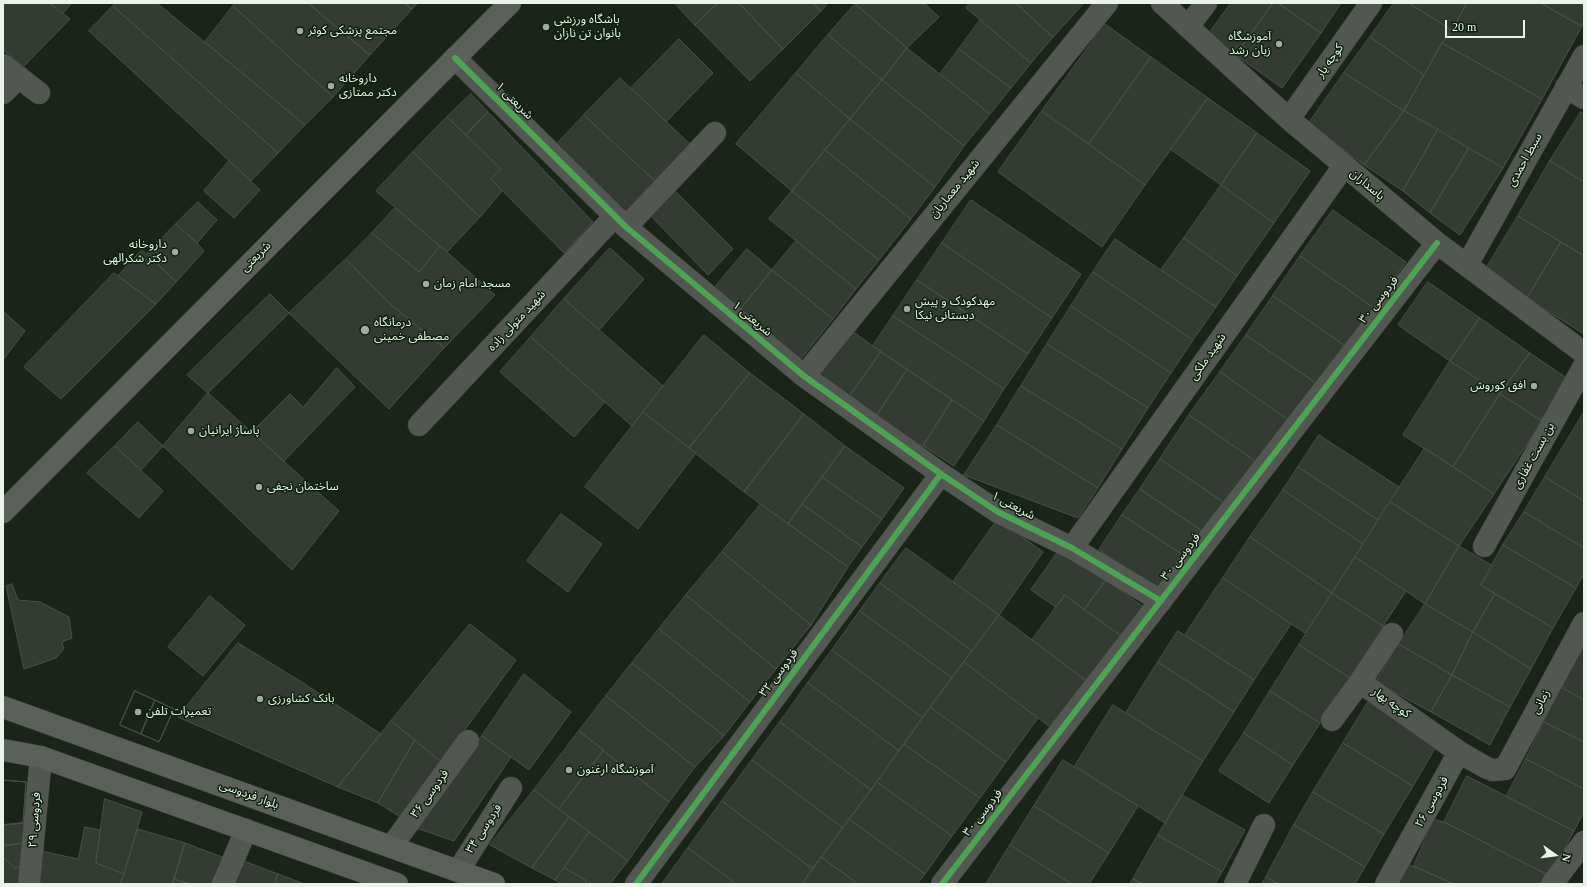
<!DOCTYPE html>
<meta charset="utf-8">
<style>
body{margin:0}
#map{position:relative;width:1587px;height:887px;overflow:hidden;background:#1a2419;font-family:"Times New Roman",serif}
canvas{display:block}
.frame{position:absolute;inset:0;border:4px solid #e9f5e8;pointer-events:none}
.north{position:absolute;left:1535px;top:835px;width:40px;height:40px;-webkit-text-stroke:3px #0c1f0c;paint-order:stroke;rotate:104deg;font-size:11px;font-weight:700;line-height:16px;text-align:center;color:#e9f5e8}
.north::after{content:'';display:block;margin:auto;width:14px;height:18px;background:#e9f5e8;clip-path:polygon(50% 0,100% 100%,50% 72%,0 100%)}
.scale{position:absolute;left:1445px;top:20px;width:80px;height:18px;box-sizing:border-box;border:2px solid #e9f5e8;border-top:0;padding-left:5px;font-size:12px;line-height:14px;white-space:nowrap;color:#e9f5e8;-webkit-text-stroke:3px #0c1f0c;paint-order:stroke}
</style>
<div id="map">
<canvas width="1587" height="887"></canvas>
<div class="frame"></div>
<div class="north">N</div>
<div class="scale">20 m</div>
</div>
<script>
const ctx = document.querySelector('canvas').getContext('2d');
ctx.lineJoin = 'round';
function fill(path, color) { ctx.fillStyle = color; ctx.fill(path, 'evenodd'); }
function strokePath(path, color, width, dash) { ctx.strokeStyle = color; ctx.lineWidth = width; ctx.lineCap = dash ? 'butt' : 'round'; ctx.setLineDash(dash || []); ctx.stroke(path); }
function write(font, color, halo, rows, align = 'center') {
  ctx.font = font + ' "Times New Roman","Noto Sans Arabic",serif'; ctx.lineWidth = 3; ctx.setLineDash([]); ctx.textBaseline = 'middle'; ctx.strokeStyle = halo; ctx.fillStyle = color; for (const [text, x, y, turn = 0] of rows) {
    ctx.save(); ctx.translate(x, y); ctx.rotate((+turn || 0) * Math.PI / 180); ctx.textAlign = isNaN(turn) ? turn : align; if (halo) ctx.strokeText(text, 0, 0); ctx.fillText(text, 0, 0); ctx.restore();
  }
}
const building = new Path2D(`
 M3,3H50L70,19L24,66L3,50Z
 M49,3H72L62,14Z
 M116,3H157L305,125L278,153L113,6Z
 M236,3H308L370,55L333,97L233,6Z
 M308,3H404L412,9L370,55Z
 M404,3H418L412,9Z
 M675,3H718L695,25Z
 M718,3H739L783,49L750,81L695,25Z
 M739,3H813L821,11L783,49Z
 M813,3H828L821,11Z
 M856,3H924L939,17L907,48L855,4Z
 M970,3H1016L1053,37L1031,63L966,8Z
 M1016,3H1084L1053,37Z
 M1231,3H1273L1236,55L1208,35Z
 M1273,3H1278L1321,33L1282,88L1236,55Z
 M1278,3H1341L1321,33Z
 M1394,3H1409L1452,30L1442,43L1424,75L1370,37Z
 M1409,3H1467L1452,30Z
 M1467,3H1541L1582,26L1542,99L1442,43L1452,30Z
 M1541,3H1584V22L1582,26Z
 M855,4L907,48L882,80L828,35Z
 M113,6L278,153L251,181L89,31Z
 M233,6L333,97L305,125L205,42Z
 M980,20L1031,63L1011,88L959,49Z
 M1105,24L1151,57L1089,144L1042,111Z
 M828,35L882,80L850,119L796,73Z
 M1370,37L1424,75L1404,111L1344,73Z
 M679,39L713,73L666,122L631,88Z
 M1442,43L1542,99L1503,168L1404,111Z
 M907,48L990,114L964,146L882,80Z
 M959,49L1011,88L990,114L940,74Z
 M1151,57L1208,98L1145,185L1089,144Z
 M796,73L850,119L792,191L736,144Z
 M1344,73L1404,111L1364,165L1309,123Z
 M620,78L692,146L657,183L584,115Z
 M882,80L964,146L935,187L850,119Z
 M471,94L488,112L466,135L447,117Z
 M1208,98L1257,133L1221,185L1170,149Z
 M1042,111L1145,185L1102,247L998,172Z
 M1404,111L1438,129L1403,191L1364,165Z
 M488,112L593,222L564,253L491,179L501,169L466,135Z
 M1581,112L1584,115V182L1550,161Z
 M584,115L657,183L628,214L555,146Z
 M447,117L501,169L491,179L502,191L480,217L413,152Z
 M850,119L935,187L911,219L825,150Z
 M1438,129L1469,148L1430,213L1403,191Z
 M1257,133L1310,171L1274,223L1221,185Z
 M1469,148L1503,168L1460,235L1430,213Z
 M825,150L911,219L879,260L792,191Z
 M413,152L480,217L447,252L376,191Z
 M229,161L260,190L234,218L204,191Z
 M1550,161L1584,182V256L1518,216Z
 M1221,185L1274,223L1237,276L1184,238Z
 M672,188L733,249L708,275L648,213Z
 M792,191L879,260L856,289L769,219Z
 M971,200L1081,274L1052,318L942,243Z
 M198,202L217,220L197,243L176,224Z
 M395,208L440,246L419,272L372,233Z
 M1333,210L1406,262L1374,308L1300,256Z
 M1518,216L1561,242L1527,298L1484,272Z
 M176,224L197,243L204,251L176,282L147,253Z
 M372,233L419,272L440,246L495,295L444,348L389,303L346,259Z
 M1184,238L1237,276L1216,307L1161,270Z
 M1115,239L1216,307L1193,340L1093,272Z
 M796,241L856,289L833,319L772,270Z
 M1561,242L1584,256V334L1527,298Z
 M942,243L1052,318L1028,354L917,280Z
 M610,248L644,279L599,330L564,299Z
 M747,249L772,270L736,315L710,293Z
 M142,250L176,282L156,304L118,276Z
 M1300,256L1374,308L1347,347L1273,296Z
 M346,259L389,303L444,348L389,409L289,313Z
 M772,270L833,319L797,364L736,315Z
 M1093,272L1193,340L1171,373L1071,306Z
 M114,273L156,304L61,399L24,367Z
 M917,280L1028,354L1004,389L893,316Z
 M1428,282L1480,318L1450,361L1398,325Z
 M270,294L289,313L208,393L187,375Z
 M1273,296L1347,347L1320,386L1246,335Z
 M564,299L663,386L632,426L531,337Z
 M1071,306L1171,373L1148,408L1047,344Z
 M3,311L25,331L3,360Z
 M893,316L1004,389L984,421L873,346Z
 M1480,318L1530,353L1500,394L1450,361Z
 M852,331L881,352L849,397L820,376Z
 M704,335L750,373L689,448L643,412Z
 M1246,335L1320,386L1294,424L1220,372Z
 M531,337L605,402L574,437L500,372Z
 M1047,344L1148,408L1122,449L1021,386Z
 M881,352L907,370L876,416L849,397Z
 M1530,353L1568,379L1542,421L1500,394Z
 M1450,361L1500,394L1453,467L1403,435Z
 M337,368L355,387L284,461L252,432L290,394L303,407Z
 M907,370L952,400L923,446L876,416Z
 M1220,372L1294,424L1264,467L1189,415Z
 M750,373L804,414L744,492L689,448Z
 M1021,386L1122,449L1098,488L997,425Z
 M208,393L339,511L292,570L163,446Z
 M1500,394L1542,421L1494,494L1453,467Z
 M952,400L984,421L954,466L923,446Z
 M643,412L696,453L638,529L585,487Z
 M1584,412V501L1545,477Z
 M804,414L845,446L788,524L744,492Z
 M1189,415L1264,467L1235,510L1160,459Z
 M138,422L163,446L141,470L115,446Z
 M997,425L1098,488L1078,518L964,475Z
 M1319,435L1399,487L1378,520L1298,467Z
 M115,446L163,491L139,518L87,473Z
 M845,446L904,488L882,519L822,477Z
 M1425,448L1494,494L1459,546L1390,502Z
 M1160,459L1235,510L1214,539L1140,489Z
 M1298,467L1378,520L1363,544L1283,490Z
 M822,477L882,519L862,547L802,504Z
 M1545,477L1584,501V548L1524,512Z
 M1140,489L1214,539L1197,564L1122,515Z
 M1283,490L1363,544L1332,593L1250,537Z
 M1390,502L1459,546L1425,604L1355,557Z
 M761,504L848,567L811,625L722,552Z
 M802,504L862,547L848,567L788,524Z
 M1524,512L1584,548V574L1576,588L1503,545Z
 M561,514L602,544L568,592L527,561Z
 M1122,515L1197,564L1174,598L1099,550Z
 M998,519L1043,552L999,615L953,582Z
 M1250,537L1332,593L1305,633L1223,578Z
 M1503,545L1576,588L1553,628L1481,585Z
 M1459,546L1493,566L1481,585L1495,594L1473,632L1425,604Z
 M906,548L999,615L972,651L880,583Z
 M1060,549L1106,580L1084,610L1065,595L1056,607L1031,590Z
 M722,552L811,625L776,669L686,595Z
 M1355,557L1406,591L1383,626L1332,593Z
 M1223,578L1291,624L1254,680L1185,635Z
 M1106,580L1152,613L1131,643L1084,610Z
 M880,583L972,651L952,678L860,611Z
 M12,584L18,600L40,602L69,617L72,638L62,642L64,649L56,658L24,669L6,586Z
 M1332,593L1383,626L1350,678L1299,645Z
 M1495,594L1553,628L1531,669L1473,632Z
 M686,595L776,669L750,702L659,629Z
 M1065,595L1131,643L1097,689L1032,640Z
 M210,596L245,625L203,676L168,647Z
 M1425,604L1473,632L1452,675L1399,644Z
 M860,611L952,678L923,718L832,650Z
 M999,615L1097,689L1062,736L964,662Z
 M470,624L516,660L441,762L391,721Z
 M659,629L750,702L724,736L632,663Z
 M1178,631L1254,680L1234,712L1158,662Z
 M1473,632L1531,669L1510,707L1452,675Z
 M238,643L300,681L381,734L338,787L178,717Z
 M1584,643V700L1561,687Z
 M1399,644L1452,675L1431,712L1376,682Z
 M1299,645L1350,678L1320,723L1270,691Z
 M832,650L923,718L899,751L808,683Z
 M964,662L1038,718L1006,762L930,707Z
 M1158,662L1234,712L1203,761L1126,713Z
 M632,663L724,736L695,767L606,696Z
 M524,674L571,712L529,770L482,736Z
 M1452,675L1510,707L1490,745L1431,712Z
 M808,683L899,751L871,790L780,722Z
 M1561,687L1584,700V742L1544,722Z
 M135,691L174,709L159,742L120,725Z
 M135,691L155,700L141,734L120,725Z
 M1270,691L1320,723L1293,765L1244,733Z
 M606,696L695,767L669,802L579,731Z
 M155,700L174,709L159,742L141,734Z
 M1368,702L1437,745L1413,786L1343,743Z
 M1113,705L1203,761L1165,823L1075,766Z
 M930,707L1006,762L980,798L904,744Z
 M391,721L415,740L378,803L338,787Z
 M780,722L871,790L843,828L752,760Z
 M1544,722L1584,742V789L1526,759Z
 M579,731L604,750L559,809L534,790Z
 M1244,733L1293,765L1269,803L1219,771Z
 M482,736L511,757L454,841L413,827Z
 M415,740L441,762L402,818L378,803Z
 M1343,743L1413,786L1384,834L1313,792Z
 M904,744L980,798L952,836L877,782Z
 M603,751L669,802L628,861L559,809Z
 M1526,759L1584,789V812L1574,831L1506,797Z
 M752,760L843,828L813,869L722,801Z
 M1063,760L1138,806L1109,853L1034,806Z
 M1467,776L1574,831L1550,876L1444,822Z
 M3,780L26,782L23,823L3,825Z
 M3,780L26,782L23,823L3,825Z
 M877,782L952,836L925,874L849,819Z
 M534,790L569,817L532,868L490,845Z
 M1313,792L1384,834L1365,867L1294,825Z
 M1182,795L1245,830L1222,872L1158,835Z
 M105,799L142,812L124,874L96,863Z
 M722,801L813,869L802,884H737L688,848Z
 M1034,806L1109,853L1089,884H1072L1010,845Z
 M569,817L589,832L555,880L532,868Z
 M849,819L925,874L917,884H858L821,857Z
 M1434,819L1444,822L1550,876L1541,884H1454L1414,866Z
 M23,823L26,843L3,846V825Z
 M1294,825L1365,867L1355,884H1278L1266,877Z
 M85,827L100,830L96,863L124,874L120,884H38L41,851L78,859Z
 M138,829L185,843L173,884H121Z
 M589,832L628,861L610,884H592L565,868Z
 M1158,835L1222,872L1215,884H1143L1133,879Z
 M26,843L27,866L14,868L3,857V846Z
 M185,843L225,858L216,884H190L174,879Z
 M1010,845L1072,884H986Z
 M688,848L733,881L731,884H662Z
 M3,857L14,868L27,866L22,884H3Z
 M821,857L858,884H802Z
 M241,860L278,874L275,884H232Z
 M1403,862L1454,884H1394Z
 M565,868L587,881L586,884H562L555,880Z
 M278,874L305,884H275Z
 M1266,877L1278,884H1262Z
 M174,879L190,884H173Z
 M1133,879L1143,884H1130Z`);
fill(building, '#333b32');
strokePath(building, '#485146', 1);
const minor = new Path2D(`
 M1162,3L1289,119L1437,243L1584,353
 M1188,27L1206,3
 M455,58L626,227L804,376L941,474L998,512L1072,548L1161,601
 M3,65L39,93
 M1566,87L1584,98
 M3,93L19,77
 M1289,119L1371,3
 M626,227L715,133
 M1467,265L1584,56
 M804,376L1107,3
 M419,425L615,216
 M1484,546L1584,366
 M1072,548L1344,166
 M1360,682L1392,634
 M1332,720L1360,682L1459,752
 M391,847L468,741
 M458,871L511,788
 M29,884L41,757
 M223,884L246,830
 M636,884L941,474
 M942,884L1437,243
 M1235,884L1264,825
 M1386,884L1459,752L1485,767L1492,770L1505,769L1584,623
 M1552,884L1584,842`);
const major = new Path2D(`
 M3,512L510,3
 M3,707L494,884
 M3,750L41,757L397,884`);
strokePath(minor, '#384037', 23);
strokePath(major, '#384037', 23);
strokePath(minor, '#535752', 22);
strokePath(major, '#5b605a', 22);
strokePath(new Path2D(`
 M455,58L626,227L804,376L941,474L998,512L1072,548L1161,601
 M636,884L941,474
 M942,884L1437,243`), '#4ca352', 6);
for (const [x, y, r, color] of [
 [546,27,4,"#a1aca0"],
 [300,31,4,"#a1aca0"],
 [1279,44,4,"#a1aca0"],
 [331,86,4,"#a1aca0"],
 [175,252,4,"#a1aca0"],
 [426,284,4,"#a1aca0"],
 [907,309,4,"#a1aca0"],
 [365,330,5,"#a1aca0"],
 [1534,386,4,"#a1aca0"],
 [191,431,4,"#a1aca0"],
 [259,487,4,"#a1aca0"],
 [260,699,4,"#a1aca0"],
 [138,712,4,"#a1aca0"],
 [569,770,4,"#a1aca0"]
]) { const dot = new Path2D(); dot.arc(x, y, r, 0, 2 * Math.PI); ctx.fillStyle = color; ctx.fill(dot); strokePath(dot, '#0c1f0c', 1.5); }
write('12px', '#e9f5e8', '#0c1f0c', [
 ["باشگاه ورزشی",554,20],
 ["بانوان تن نازان",554,34],
 ["مجتمع پزشکی کوثر",308,31],
 ["آموزشگاه",1271,37,"right"],
 ["زبان رشد",1271,51,"right"],
 ["داروخانه",339,79],
 ["دکتر ممتازی",339,93],
 ["داروخانه",167,245,"right"],
 ["دکتر شکرالهی",167,259,"right"],
 ["مسجد امام زمان",434,284],
 ["مهدکودک و پیش",915,302],
 ["دبستانی نیکا",915,316],
 ["درمانگاه",374,323],
 ["مصطفی خمینی",374,337],
 ["افق کوروش",1526,386,"right"],
 ["پاساژ ایرانیان",199,431],
 ["ساختمان نجفی",267,487],
 ["بانک کشاورزی",268,699],
 ["تعمیرات تلفن",146,712],
 ["آموزشگاه ارغنون",577,770]
], 'left');
write('12px', '#e9f5e8', '#0c1f0c', [
 ["کوچه یار",1330,61,-55],
 ["شریعتی ۱",514,101,45],
 ["سبط احمدی",1525,160,-61],
 ["پاسداران",1367,185,40],
 ["شهید معماریان",955,189,-51],
 ["شریعتی",256,257,-45],
 ["فردوسی ۳۰",1379,300,-52],
 ["شریعتی ۱",752,319,40],
 ["شهید متولی زاده",517,321,-47],
 ["شهید ملکی",1208,357,-55],
 ["بن بست غفاری",1534,456,-61],
 ["شریعتی ۱",1013,506,28],
 ["فردوسی ۳۰",1181,557,-52],
 ["فردوسی ۳۲",779,673,-53],
 ["زمانی",1541,702,-62],
 ["کوچه بهار",1391,703,35],
 ["فردوسی ۳۶",430,794,-54],
 ["بلوار فردوسی",249,795,20],
 ["فردوسی ۲۶",1432,802,-61],
 ["فردوسی ۳۰",983,813,-52],
 ["فردوسی ۲۹",35,820,-86],
 ["فردوسی ۳۴",484,829,-57]
]);
</script>
